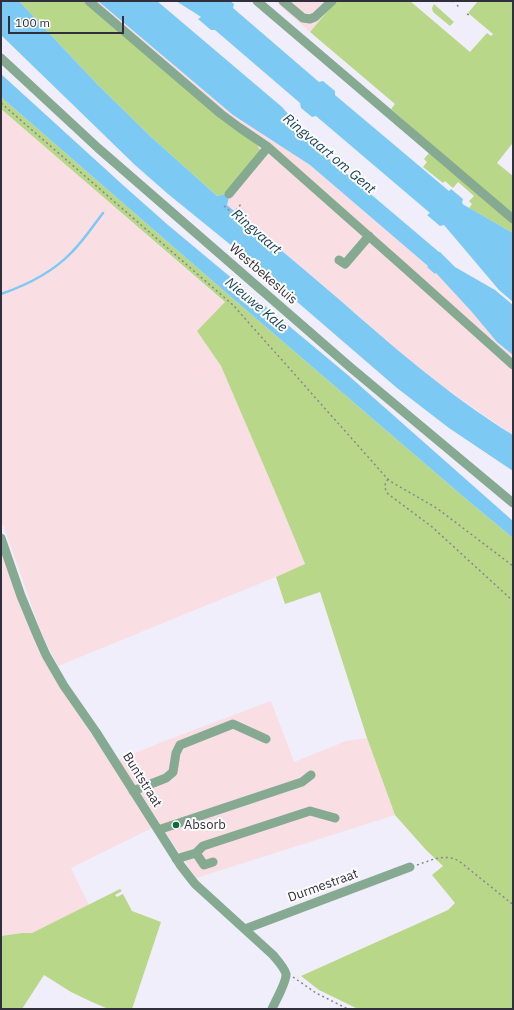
<!DOCTYPE html>
<style>
body{margin:0}
#map{position:relative;width:514px;height:1010px;overflow:hidden;background:#f0eefb;font-family:"IBM Plex Sans",sans-serif}
canvas{display:block}
.frame{position:absolute;inset:0;border:2px solid #312f3b;pointer-events:none}
.scale{position:absolute;left:8px;top:16px;width:116px;height:18px;box-sizing:border-box;border:2px solid #312f3b;border-top:0;padding-left:5px;font-size:12px;line-height:14px;white-space:nowrap;color:#312f3b;-webkit-text-stroke:3px #fdfdfd;paint-order:stroke}
</style>
<div id="map">
<canvas width="514" height="1010"></canvas>
<div class="frame"></div>
<div class="scale">100 m</div>
</div>
<script>
const ctx = document.querySelector('canvas').getContext('2d');
ctx.lineJoin = 'round';
function fill(path, color) { ctx.fillStyle = color; ctx.fill(path, 'evenodd'); }
function strokePath(path, color, width, dash) { ctx.strokeStyle = color; ctx.lineWidth = width; ctx.lineCap = dash ? 'butt' : 'round'; ctx.setLineDash(dash || []); ctx.stroke(path); }
function write(font, color, halo, rows, align = 'center') {
  ctx.font = font + ' "IBM Plex Sans",sans-serif'; ctx.lineWidth = 4; ctx.setLineDash([]); ctx.textBaseline = 'middle'; ctx.strokeStyle = halo; ctx.fillStyle = color; for (const [text, x, y, turn = 0] of rows) {
    ctx.save(); ctx.translate(x, y); ctx.rotate((+turn || 0) * Math.PI / 180); ctx.textAlign = isNaN(turn) ? turn : align; if (halo) ctx.strokeText(text, 0, 0); ctx.fillText(text, 0, 0); ctx.restore();
  }
}
fill(new Path2D(`
 M19,1H98L233,115L310,165L428,266L427,267L436,273L443,280L471,311L497,342L513,355V435L439,384L419,369L317,280L227,205L229,197L217,196L96,83Z
 M274,1H336L310,32Z
 M1,109L225,303L197,331L221,366L279,501L305,565L58,666L42,635L4,527L1,523Z
 M1,548L23,612L53,676L110,762L152,828L71,868L89,905L32,933H22L1,936Z
 M271,701L294,762L346,741L367,738L395,815L196,878L118,760L162,742Z`), '#f9dee3');
fill(new Path2D(`
 M19,1H87L257,145L260,150L225,194L217,196L149,135L96,83Z
 M336,1H410L470,52L487,33L491,36L493,34L468,13L478,1H513V145L512,144L497,163L513,176V215L391,109L395,104L310,32Z
 M434,4L454,22L450,26L433,12L432,8Z
 M1,97L231,297L466,499L513,538V1009H358L319,990L301,976L448,910L455,903L432,875L443,866L426,850L395,815L367,738L320,592L285,604L276,577L305,564L279,501L221,366L197,331L225,302L1,109Z
 M429,153L513,222V233L469,208L472,204L469,201L474,196L458,182L453,188L445,181L443,183L423,167L427,162L424,159Z
 M120,889L122,891L115,895L117,897L123,894L132,911L161,922L132,1009L106,1008L92,1002L71,992L44,975L22,1009H1V936L22,933H32Z`), '#b9d788');
fill(new Path2D(`
 M1,1H19L96,83L149,135L217,196L225,194L229,197L227,205C263,235 299,265 334,295C391,345 448,395 513,435V471L449,428L397,388L237,250L168,194L135,165L101,132L1,35Z
 M98,1H157L282,107L321,152L439,252H440L455,267L495,290L513,305V355L497,342L471,311L436,273L435,274L427,267L428,266L310,165L233,115Z
 M176,1H230L234,4L233,8L319,82L323,81L335,91V95L449,191L451,189L463,199L462,203L464,205L513,233V302L499,290L444,225L440,226L427,215L430,213L316,116L312,117L301,108L300,103L215,30H211L198,19L201,17L195,13Z
 M1,74L124,186L168,225L349,376L513,521V538L466,499L231,297L1,97Z`), '#7cc9f4');
strokePath(new Path2D(`
 M1,294C27,285 53,272 72,252C84,240 93,226 103,213`), '#7cc9f4', 2.5);
strokePath(new Path2D(`
 M452,1L453,2
 M457,5L460,8
 M467,14L469,15L470,14
 M1,103L233,305L385,476L390,481L438,509L513,566
 M224,206L242,221
 M233,214L241,204
 M388,479C384,485 384,488 388,494L431,526L513,601
 M417,865C432,860 444,853 459,861L511,903L513,904
 M293,977L316,993L348,1009`), '#888692', 1.5, [2, 3]);
strokePath(new Path2D(`
 M89,1L221,114L240,128L268,147L407,270L513,365
 M257,1L513,219
 M283,1L303,18L310,19L315,17L332,1
 M1,58L98,148L350,367L513,503
 M229,194L268,147
 M339,260L345,264L369,236
 M1,538L21,596L38,637L46,655L64,686L96,732L181,866L195,884L273,955C278,961 284,967 286,974C287,981 275,1002 272,1009
 M133,791L166,778L173,772L176,753L180,745L233,724L266,739
 M158,830L302,782L311,775
 M196,853L203,846L310,811L335,818
 M176,859L196,853L204,865L213,862
 M245,929L410,867`), '#85aa91', 9);
for (const [x, y, r, color] of [
 [176,825,4,"#126b3f"]
]) { const dot = new Path2D(); dot.arc(x, y, r, 0, 2 * Math.PI); ctx.fillStyle = color; ctx.fill(dot); strokePath(dot, '#fdfdfd', 1.5); }
write('13px', '#312f3b', '#fdfdfd', [
 ["Westbekesluis",263,274,41],
 ["Buntstraat",142,780,58],
 ["Durmestraat",323,886,-20]
]);
write('13px', '#312f3b', '#fdfdfd', [
 ["Absorb",184,825]
], 'left');
write('italic 14px', '#1b455c', '#fdfdfd', [
 ["Ringvaart om Gent",329,154,40],
 ["Ringvaart",256,232,41],
 ["Nieuwe Kale",256,305,40]
]);
</script>
